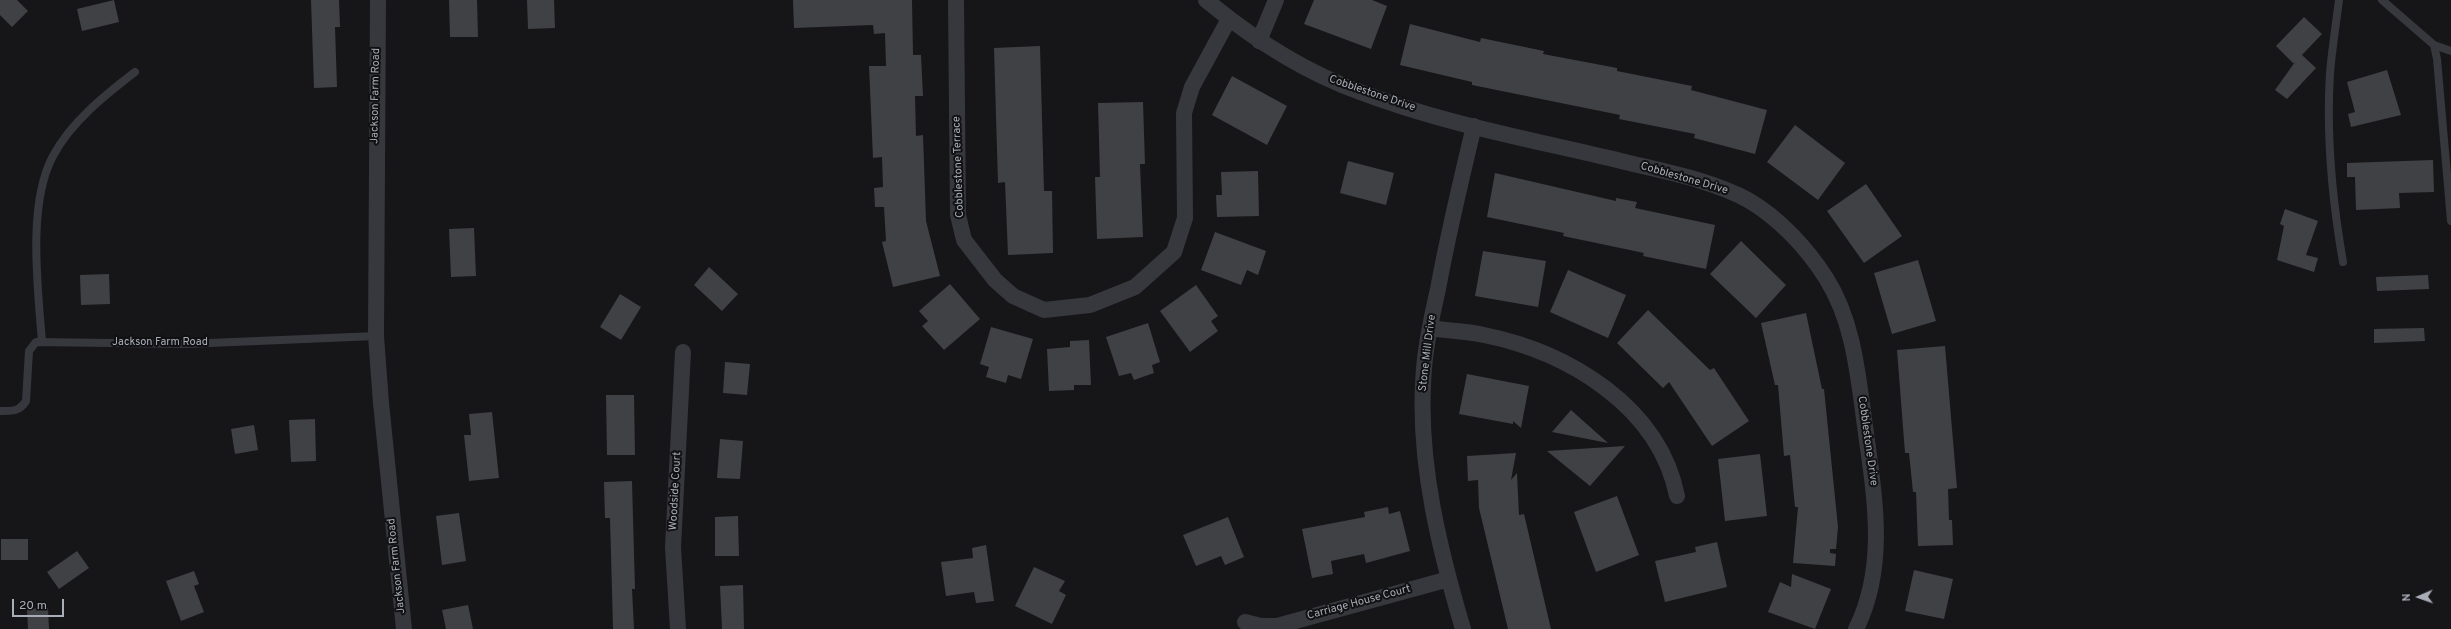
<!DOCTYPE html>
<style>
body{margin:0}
#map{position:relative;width:2451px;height:629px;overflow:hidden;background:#161618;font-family:Overpass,sans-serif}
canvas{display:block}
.north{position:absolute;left:2399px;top:577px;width:40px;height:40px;-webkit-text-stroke:3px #111113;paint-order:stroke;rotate:268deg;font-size:11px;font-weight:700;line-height:16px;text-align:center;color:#a8adb8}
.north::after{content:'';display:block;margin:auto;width:14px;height:18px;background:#a8adb8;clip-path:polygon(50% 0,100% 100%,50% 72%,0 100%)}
.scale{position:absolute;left:12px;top:599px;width:52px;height:18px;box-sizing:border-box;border:2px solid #a8adb8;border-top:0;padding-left:5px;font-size:12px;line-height:14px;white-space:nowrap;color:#a8adb8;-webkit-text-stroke:3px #111113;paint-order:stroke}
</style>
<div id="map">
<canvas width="2451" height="629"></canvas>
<div class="north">N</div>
<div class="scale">20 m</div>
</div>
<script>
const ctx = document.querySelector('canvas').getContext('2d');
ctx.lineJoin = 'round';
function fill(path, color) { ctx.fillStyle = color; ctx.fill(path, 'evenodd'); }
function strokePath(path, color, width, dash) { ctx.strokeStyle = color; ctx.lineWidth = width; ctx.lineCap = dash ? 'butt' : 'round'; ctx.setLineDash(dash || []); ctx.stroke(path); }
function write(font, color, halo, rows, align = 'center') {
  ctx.font = font + ' Overpass,sans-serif'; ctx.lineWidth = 4; ctx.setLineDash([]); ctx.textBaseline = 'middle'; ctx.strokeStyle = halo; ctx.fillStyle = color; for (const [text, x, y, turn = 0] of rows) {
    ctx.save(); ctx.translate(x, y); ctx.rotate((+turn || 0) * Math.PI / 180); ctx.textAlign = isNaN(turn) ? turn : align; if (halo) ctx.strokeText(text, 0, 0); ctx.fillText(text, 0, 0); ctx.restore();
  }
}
fill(new Path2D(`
 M0,0H17L28,11L12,27L0,15Z
 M114,0L119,22L82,31L77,9Z
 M311,0H339L340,27H335L337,87L314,88Z
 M449,0H477L478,37H450Z
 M527,0H554L555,28L528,29Z
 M793,0H912L913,55H921L923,96H915L916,136L923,135L926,221L940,276L893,287L882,242L886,241L884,207H875L874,188L883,187L882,157L873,158L869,66H886L885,33L874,34L873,25L794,28Z
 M1314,0H1372L1387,6L1371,49L1304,24Z
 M2304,17L2322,34L2302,55L2316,68L2287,99L2275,90L2295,62L2294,64L2276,46Z
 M1410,24L1480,42L1481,38L1544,51L1543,54L1617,68V71L1692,86L1691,90L1767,110L1755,154L1694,138L1695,134L1619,119L1620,115L1472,85V82L1400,65Z
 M1040,46L1044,191H1052L1053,253L1008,255L1005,182L998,183L994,48Z
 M2387,70L2401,115L2351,127L2348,114L2355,112L2347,82Z
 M1232,76L1287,106L1267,145L1212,115Z
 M1143,102L1145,164H1140L1143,237L1097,239L1095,177H1100L1098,103Z
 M1795,125L1845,163L1818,200L1767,162Z
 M2433,160L2434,192L2399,193L2400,208L2356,210L2355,177H2347V163Z
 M1348,161L1394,173L1386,205L1340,193Z
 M1258,171L1259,216L1217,217L1216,195H1222L1221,172Z
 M1495,173L1616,201V198L1637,202L1635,208L1715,225L1706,269L1643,256L1644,253L1563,236L1564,233L1487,217Z
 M1866,184L1902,236L1864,263L1827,211Z
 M2285,209L2318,221L2306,255L2318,258L2314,272L2277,260L2284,226L2280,224Z
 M474,228L476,276L451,277L449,229Z
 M1215,232L1266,251L1258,275L1247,270L1241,285L1201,270Z
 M1741,241L1786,285L1756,318L1710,274Z
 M1483,251L1546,261L1538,307L1475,296Z
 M1918,260L1936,321L1892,334L1874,273Z
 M709,267L738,294L722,311L694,285Z
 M1568,270L1626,295L1608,338L1550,312Z
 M109,274L110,304L81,305L80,275Z
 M2428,275L2429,289L2377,291L2376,277Z
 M950,284L980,319L944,350L922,326L928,321L919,311Z
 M1196,285L1218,316L1211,321L1218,331L1190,352L1160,311Z
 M620,294L641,307L621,340L600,327Z
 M1648,310L1710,370L1714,368L1749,421L1712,446L1669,382L1663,388L1617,343Z
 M1806,313L1822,389H1824L1838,527L1836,549H1830V553L1836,554L1835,566L1793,563L1798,507H1795L1790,455L1784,456L1778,385H1775L1761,323Z
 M1148,323L1160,362L1152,365L1154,373L1134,380L1131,373L1119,376L1106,337Z
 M991,327L1033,339L1021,379L1008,375L1006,383L986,377L989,367L980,364Z
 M2424,328L2425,341L2374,343V329Z
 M1089,340L1091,385H1074V390L1049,391L1047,349L1070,347V341Z
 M1945,346L1957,488L1948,489L1949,520H1952L1953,545L1918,546L1916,492H1913L1909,453H1905L1897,350Z
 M725,362L750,364L747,395L723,393Z
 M1467,374L1529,386L1521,428L1513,421V424L1459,414Z
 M606,395H634L635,455H607Z
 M1571,410L1608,443L1552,432Z
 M492,412L499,478L469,481L464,435H471L469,414Z
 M315,419L316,461L291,462L289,420Z
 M254,425L258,450L235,454L231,429Z
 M720,439L743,441L740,479L717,478Z
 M1625,446L1590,486L1547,451Z
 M1516,453L1511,480L1517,473L1519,515L1524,514L1551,629H1508L1479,508L1478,480L1468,481L1467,456Z
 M1760,454L1767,516L1725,521L1718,459Z
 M632,481L635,589H632L634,629H613L610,518H605L604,482Z
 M1617,496L1639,555L1596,572L1574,512Z
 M1388,507L1389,514L1400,511L1410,551L1366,563L1364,554L1331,561L1333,574L1312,578L1302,529L1365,517L1364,512Z
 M459,513L466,561L442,565L436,516Z
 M738,516L739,556H715V517Z
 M1228,517L1244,557L1225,565L1221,556L1196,566L1183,535Z
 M1,539H28V560H1Z
 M1717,542L1727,587L1665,602L1655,561L1696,552L1695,547Z
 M986,545L994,601L976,603L974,592L946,596L941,562L973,558L972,548Z
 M77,551L89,568L59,589L47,572Z
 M1034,567L1065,581L1059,591L1066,595L1052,624L1015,606Z
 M1914,570L1953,579L1944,619L1905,611Z
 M194,571L199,584L194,586L204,612L181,621L166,581Z
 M1792,574L1831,589L1815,629L1768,612L1780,582L1791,587Z
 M743,585L744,629H722L720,586Z
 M468,605L473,629H446L442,610Z
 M48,608L49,629H28L27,609Z`), '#404145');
strokePath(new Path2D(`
 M2339,0C2336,24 2332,49 2330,73C2326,137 2332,199 2343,262
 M2382,0L2434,45
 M2451,51L2434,45L2437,59L2451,221
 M42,342C38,289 27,204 53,156C71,122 105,95 135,72
 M0,411C12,411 19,412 26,401L29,351L36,342L186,344L376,336`), '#37383d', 8);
strokePath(new Path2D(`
 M378,0L376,336L381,403L404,629
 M956,0L958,215L964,240L995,280L1013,296L1044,310L1090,305L1135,287L1174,252L1185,218L1184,113L1192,87L1229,19
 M1206,0C1253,39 1302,71 1360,92C1444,124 1534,140 1621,161C1662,171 1712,180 1748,200C1779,218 1807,248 1826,278C1854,322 1858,376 1865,426C1874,494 1888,565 1856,629
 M1259,41L1276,0
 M1430,328C1448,331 1467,331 1484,335C1568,352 1659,406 1677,496
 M1245,622L1261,626H1277L1449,579
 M678,629L673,547L683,352
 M1463,629C1440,551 1419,467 1423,385C1424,352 1431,320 1438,289C1448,234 1461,180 1474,126`), '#37383d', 16);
write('11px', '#a8adb8', '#111113', [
 ["Cobblestone Drive",1372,94,19],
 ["Jackson Farm Road",376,96,-89],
 ["Cobblestone Terrace",959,167,-92],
 ["Cobblestone Drive",1684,179,16],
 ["Jackson Farm Road",160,343],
 ["Stone Mill Drive",1428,353,-83],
 ["Cobblestone Drive",1867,441,82],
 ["Woodside Court",676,491,-87],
 ["Jackson Farm Road",397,566,-96],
 ["Carriage House Court",1359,603,-15]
]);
</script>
